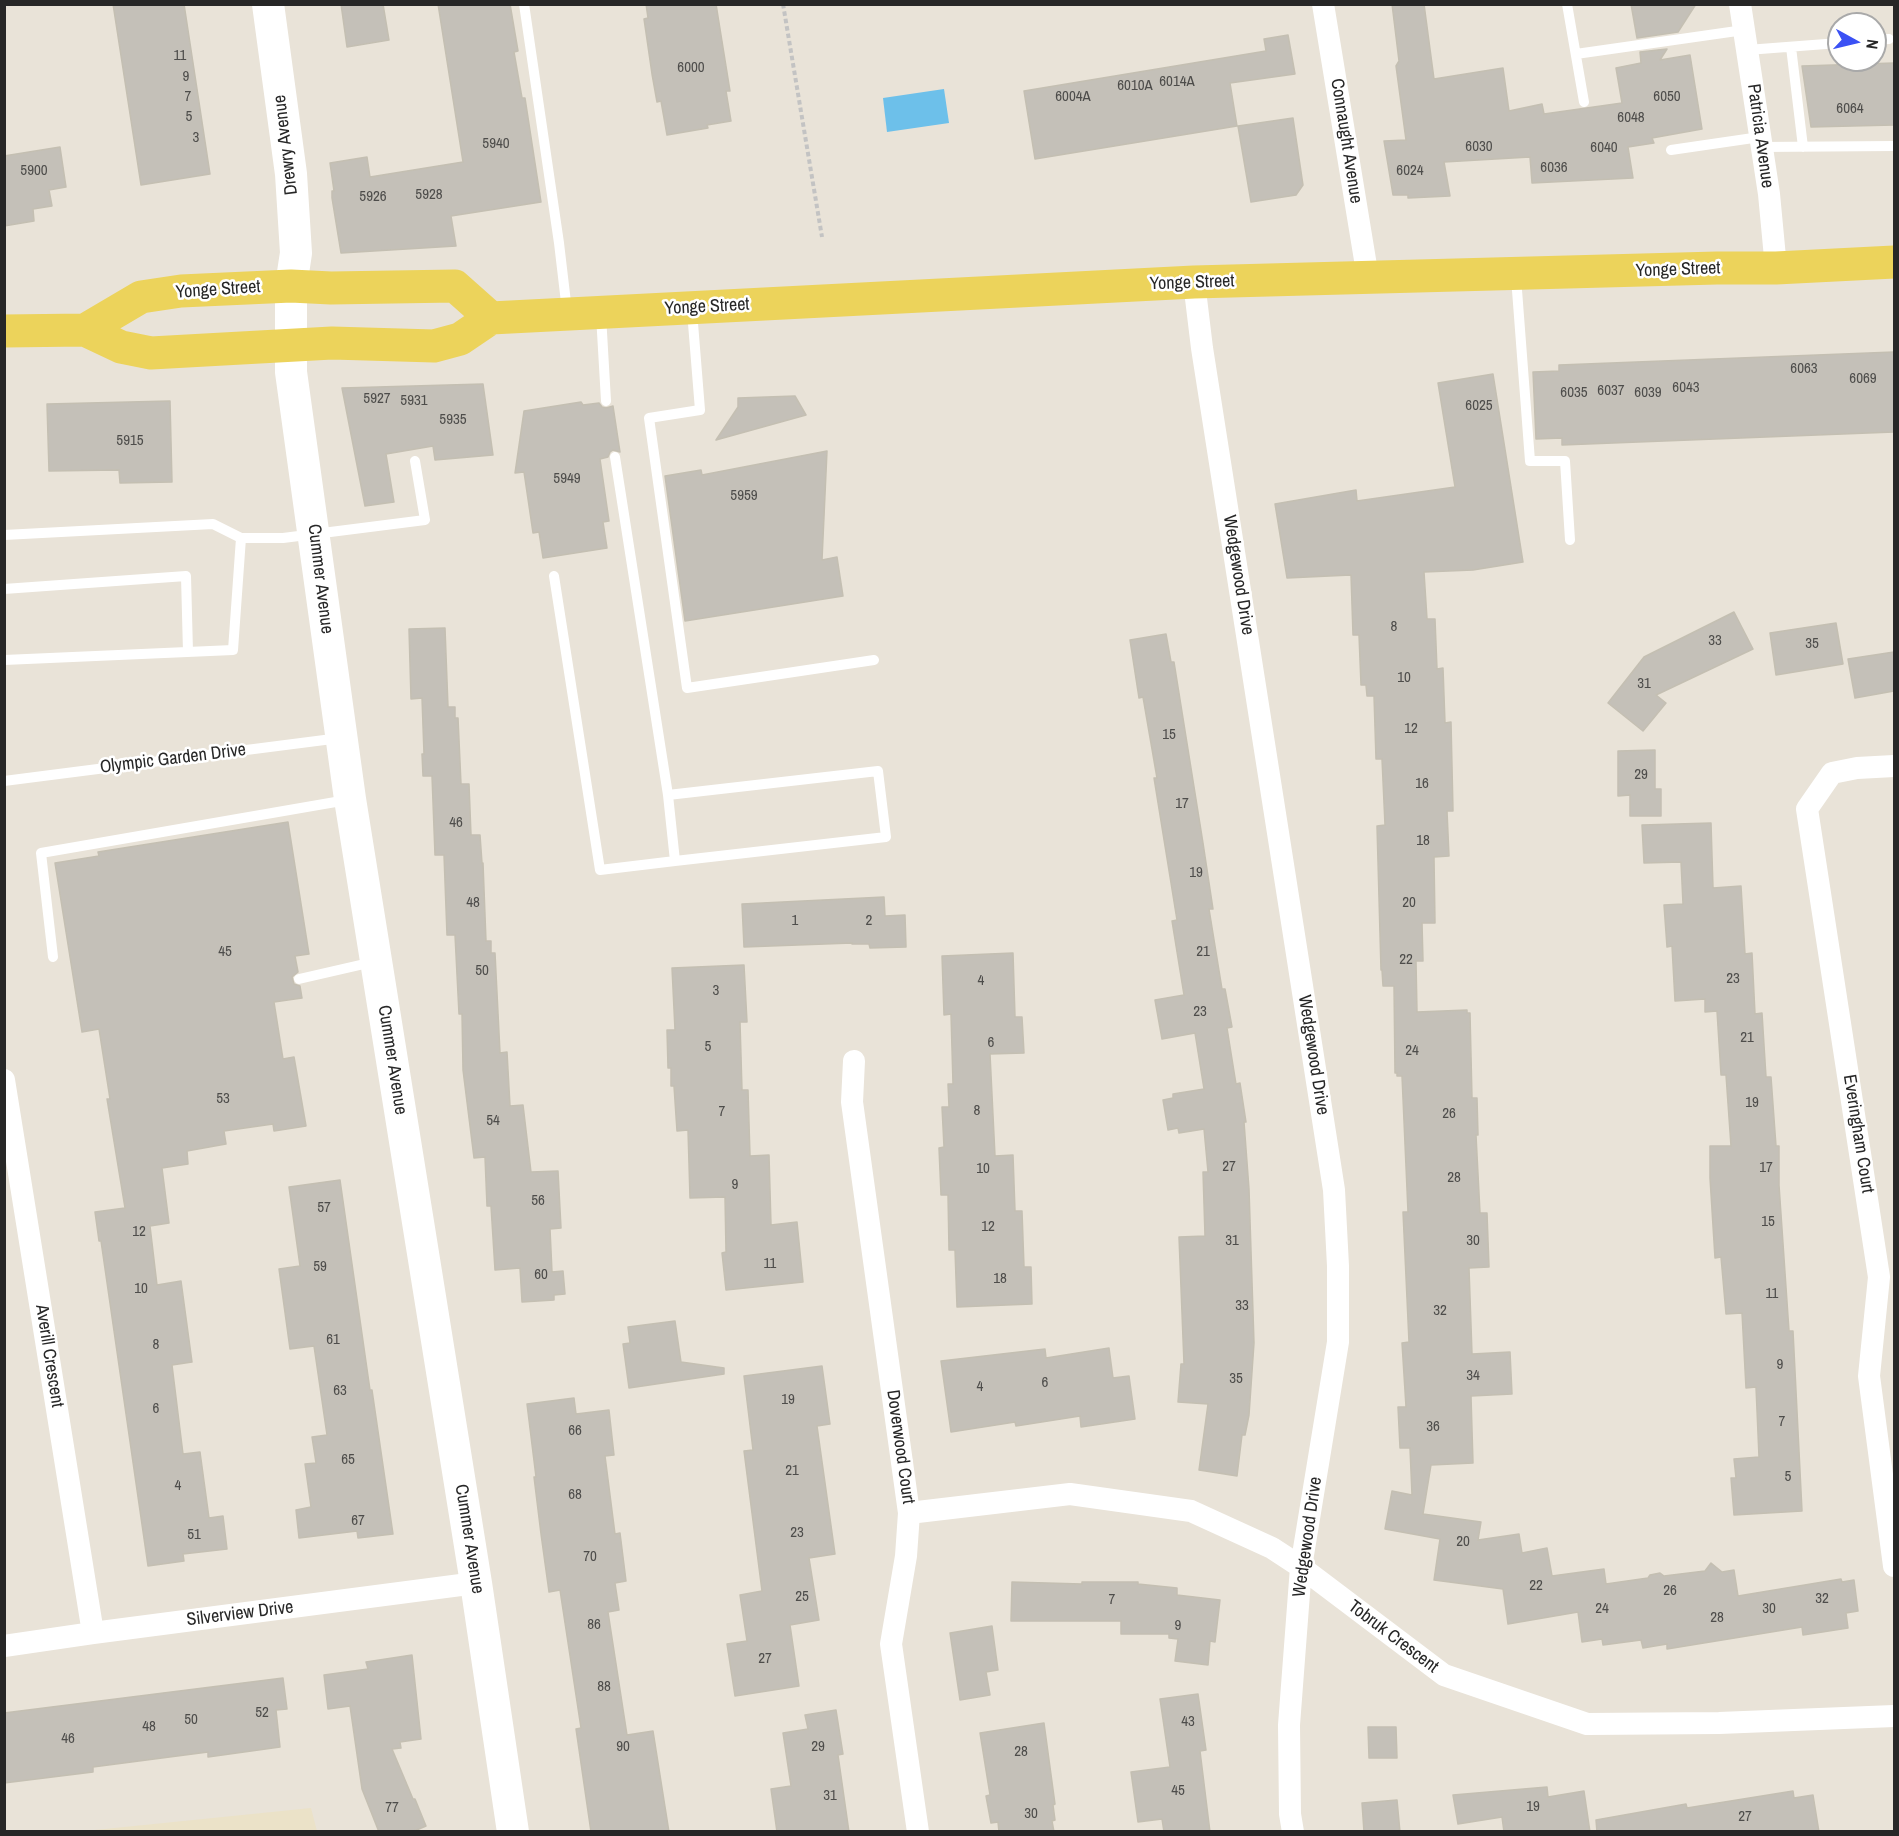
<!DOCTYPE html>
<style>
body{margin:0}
#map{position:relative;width:1899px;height:1836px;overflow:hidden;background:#e9e3d8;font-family:"Archivo Narrow",sans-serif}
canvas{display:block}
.frame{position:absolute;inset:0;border:6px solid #272727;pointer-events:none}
.north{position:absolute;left:1827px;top:12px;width:60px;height:60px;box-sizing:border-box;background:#fff;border:2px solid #a9a9a9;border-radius:50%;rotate:98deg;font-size:16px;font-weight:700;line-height:24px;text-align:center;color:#272727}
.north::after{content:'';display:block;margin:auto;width:21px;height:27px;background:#3b51f4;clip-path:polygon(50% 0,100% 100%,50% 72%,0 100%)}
</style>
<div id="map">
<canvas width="1899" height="1836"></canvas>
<div class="frame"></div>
<div class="north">N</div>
</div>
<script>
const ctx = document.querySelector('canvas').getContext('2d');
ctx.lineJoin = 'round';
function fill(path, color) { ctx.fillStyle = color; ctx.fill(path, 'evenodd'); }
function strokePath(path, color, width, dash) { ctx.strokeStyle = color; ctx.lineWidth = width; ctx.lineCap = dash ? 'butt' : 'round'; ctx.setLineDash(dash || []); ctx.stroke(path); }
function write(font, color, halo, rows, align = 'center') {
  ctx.font = font + ' "Archivo Narrow",sans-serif'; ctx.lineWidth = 5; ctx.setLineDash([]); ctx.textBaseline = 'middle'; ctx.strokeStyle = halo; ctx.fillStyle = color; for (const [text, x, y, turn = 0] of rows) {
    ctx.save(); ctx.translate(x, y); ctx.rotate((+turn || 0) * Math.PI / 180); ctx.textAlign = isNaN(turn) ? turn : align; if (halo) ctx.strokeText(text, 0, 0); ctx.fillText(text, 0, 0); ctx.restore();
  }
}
fill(new Path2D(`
 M311,1808L317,1831H85Z`), '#ebe2c8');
fill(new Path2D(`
 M944,89L949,123L887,132L883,98Z`), '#6dc0ea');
const building = new Path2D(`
 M113,4H184L210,174L141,185Z
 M341,4H383L389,40L347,47Z
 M438,4H510L518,51L514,52L522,98H525L541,202L451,216L456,246L341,253L332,198V191H334L330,163L367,157L370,177L463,162Z
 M646,4H716L730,91H726L731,121L707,125L708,128L667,135L661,101L657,102L652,74L644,19L648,18Z
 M1392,4H1424L1434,79L1503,68L1509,111L1542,104L1544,114L1622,103L1616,68L1641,63L1640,52L1667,49L1660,60L1690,55L1702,129L1652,138L1654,143L1628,147L1633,178L1532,183L1530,157L1444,162L1450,196L1408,198V195H1393L1384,141L1406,140L1396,66L1399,61Z
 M1631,4H1696L1678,32L1637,38Z
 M1288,35L1295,74L1230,83L1237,126L1035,159L1024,91L1266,51L1264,39Z
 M1894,63V125L1811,127L1802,66Z
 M1293,118L1303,185L1296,195L1251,202L1238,126Z
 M60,147L66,187L49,190L52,206L33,209L34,221L4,226V156Z
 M1894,352V432L1562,445V438L1536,439L1533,372L1559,371V365Z
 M1493,374L1523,562L1473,570L1424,572L1427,619H1435L1437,669L1443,668L1445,723L1451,722L1453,811H1447L1449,856L1434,857L1435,923H1422L1423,961H1416L1417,1012L1467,1010V1013H1470L1472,1098H1477L1478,1135H1476L1480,1213H1487L1489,1267L1469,1268L1472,1354L1510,1352L1512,1394L1471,1396L1473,1463L1431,1465L1423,1514L1481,1522L1478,1540L1519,1534L1522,1553L1547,1548L1552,1576L1604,1569L1606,1584L1648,1578L1650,1575L1660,1573L1664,1576L1705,1571L1711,1563L1722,1572L1734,1570L1738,1596L1841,1579L1842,1582L1854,1580L1858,1611L1846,1613L1848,1628L1803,1635L1802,1627L1667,1649V1644L1643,1648L1641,1640L1603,1645L1602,1639L1582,1642L1578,1612L1508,1624L1503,1589L1434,1580L1440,1539L1385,1529L1392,1491L1412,1495L1410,1448H1400L1398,1407H1406L1402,1343L1409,1342L1403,1212H1408L1402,1076H1397V1073H1395L1394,986H1383L1382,970H1381L1377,826L1385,825L1382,759H1376L1374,696H1367L1366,685H1361L1359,635H1353L1351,575L1287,578L1275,504L1356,490L1357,501L1455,487L1438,383Z
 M483,384L493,455L435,460L433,446L386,454L394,502L365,506L342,388Z
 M795,396L806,415L716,440L738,407V398Z
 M170,401L172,482L120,483L119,470L49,471L47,404Z
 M581,402L583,405L599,403L602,407L606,408L613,406L620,452L613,450L610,452L608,457L600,459L609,521L603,522L607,548L543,558L539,532L533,533L524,472L515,473L524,411Z
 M827,451L822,560L837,557L843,596L685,621L665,476L701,470L702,475Z
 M1734,612L1753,649L1656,695L1666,703L1643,731L1608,703L1644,657Z
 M1836,623L1843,664L1776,675L1770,633Z
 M445,628L448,707H455V718H458L461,784H469L471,835H480L482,863H483L486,941H491V953H495L500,1053L507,1052L510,1106L523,1105L531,1172L558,1171L561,1228L550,1229L552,1272L563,1271L565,1294L554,1295V1300L522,1302L520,1268L495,1270L491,1206H487L485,1157L474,1158L463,1070L462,1014H459L455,935H447L444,855H435L432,776H423L422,754H424L422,698L411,699L409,629Z
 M1166,634L1171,662H1174L1203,843L1213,909H1209L1222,989H1225L1232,1027L1227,1028L1236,1084L1240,1083L1246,1122H1244L1249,1189L1254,1343L1249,1415L1245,1435H1242L1237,1476L1199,1470L1208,1404L1178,1402L1181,1364H1184L1179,1237L1205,1236L1203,1172H1208L1204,1129L1179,1133L1178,1128L1168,1130L1163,1100L1173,1098V1094L1204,1089L1195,1033L1162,1039L1155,1000L1184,995L1172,921L1177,920L1154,778H1157L1143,697L1139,698L1130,640Z
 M1894,652V691L1855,698L1848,659Z
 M1655,750V789H1661V816H1630V795L1618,796V751Z
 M288,822L309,954L295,956L298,972L292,977L294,984L300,986L302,998L274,1002L283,1059L294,1057L306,1126L274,1131L273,1124L224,1131L226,1144L187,1151L188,1164L162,1168L169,1223L150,1226L157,1285L181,1281L192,1362L172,1365L183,1454L200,1452L209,1518L223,1516L227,1549L183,1554L184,1561L148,1566L101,1241H99L95,1212L125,1208L107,1099H110L99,1029L82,1032L55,863L99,856L98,852Z
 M1711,823L1713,888L1741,886L1745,954L1752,953L1755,1014L1762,1013L1766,1077H1771L1776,1146H1779V1185L1789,1331H1793L1802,1511L1734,1515L1731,1478H1736L1734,1459L1759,1457L1756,1387L1746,1388L1742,1313L1726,1314L1721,1257L1715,1258L1710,1178V1146H1731L1726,1075H1721L1717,1011L1705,1012V999L1675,1001L1672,946L1667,947L1664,905L1683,904L1681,862L1644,863L1642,825Z
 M884,897L885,916L905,915L906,947L870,948L869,944H852V943L744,947L742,904Z
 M1013,953L1015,1017H1022L1024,1053L990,1054L995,1156L1013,1155L1015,1211H1022L1024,1267H1031L1032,1304L957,1307L955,1250H949L948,1195H941L939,1148L944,1147L942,1107H949L948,1084H953L951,1014L944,1015L942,956Z
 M744,965L747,1022H740L742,1090H748L750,1156L769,1155L771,1225L797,1222L803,1282L726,1290L722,1253L726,1252L725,1197L690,1198L688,1130L677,1131L674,1086H671V1068H668L667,1030H675L672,968Z
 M340,1180L370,1390H372L393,1534L358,1538L357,1531L299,1538L296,1510L311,1507L305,1464L316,1463L312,1437L327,1435L314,1346L290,1349L279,1269L300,1266L289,1187Z
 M675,1321L681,1362L724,1368V1374L629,1388L623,1344L630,1343L628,1327Z
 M1109,1348L1113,1378L1129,1376L1135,1419L1081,1427L1080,1416L1016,1426L1015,1422L951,1432L941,1361L1045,1349L1046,1358Z
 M822,1366L830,1424L817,1426L835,1554L809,1558L819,1620L790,1625L799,1686L735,1696L727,1644L747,1641L740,1595L762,1591L744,1451L753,1450L744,1376Z
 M574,1398L576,1414L609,1410L614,1455L605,1456L615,1534L620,1533L626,1581L615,1583L619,1610L608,1612L627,1735L653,1731L669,1832H591L576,1729L581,1728L560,1590L549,1592L541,1534L534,1477H536L527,1404Z
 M1012,1582L1082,1584V1582H1138V1584L1177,1588V1595L1220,1600L1215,1642L1210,1641L1208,1665L1175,1661L1178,1639L1169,1638V1634H1121V1621H1011Z
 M992,1626L998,1670L986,1672L990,1695L960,1700L950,1633Z
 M412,1655L421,1739L400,1742L401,1748L392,1749L413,1799H415L426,1826L412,1832H379L362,1789L350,1706L328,1709L324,1675L368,1669L366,1662Z
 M283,1678L287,1709L276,1710L280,1747L208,1757V1752L93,1767V1772L4,1783V1713Z
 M1198,1694L1206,1750L1200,1751L1210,1832H1164L1162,1819L1138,1822L1131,1772L1170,1767L1160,1699Z
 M836,1710L843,1754L838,1755L849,1832H777L771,1789L791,1786L783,1733L808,1729L805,1715Z
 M1044,1723L1055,1804L1053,1805L1055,1820L1052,1821L1054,1832H999L998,1822L991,1823L986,1796L990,1795L980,1733Z
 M1368,1727H1396L1397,1758H1369Z
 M1547,1787L1548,1797L1584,1791L1590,1832H1504L1502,1817L1458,1824L1453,1795Z
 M1793,1791L1794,1798L1813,1795L1819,1832H1597L1596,1820L1686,1804L1687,1808Z
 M1397,1800L1400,1832H1364L1362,1803Z`);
fill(building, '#c4c0b8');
strokePath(building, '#c4bfb2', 1.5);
strokePath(new Path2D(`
 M783,4L822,237`), '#c3c3c3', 4, [4.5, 3]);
strokePath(new Path2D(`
 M524,4L559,243L567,311
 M1567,4L1584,102
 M1875,40L1889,39
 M1791,47L1803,147
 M1747,50L1839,43
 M1576,54L1744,30
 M1761,147L1894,146
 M1671,150L1760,137
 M1516,277L1530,461H1565L1570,540
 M692,311L700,410L649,418L687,688L874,660
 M601,315L606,401
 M615,457L668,795L878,771L886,837L675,861L668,795
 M4,535L213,524L241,538H283L425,520L415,461
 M554,576L600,870L675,861
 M4,589L186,576L188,652
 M4,660L233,650L241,538
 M4,781L340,738
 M53,957L41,853L347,800
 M299,979L373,962`), '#fff', 10);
strokePath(new Path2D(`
 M1323,4L1368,278
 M1740,4L1769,194L1776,268
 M1194,282L1202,348L1334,1190L1338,1266V1342L1301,1567L1289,1725L1290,1814L1293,1832
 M1894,766L1857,768L1832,773L1807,809L1879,1277L1869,1376L1894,1566
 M854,1061L852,1102L909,1513L906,1556L891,1644L918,1832
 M4,1080L93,1633
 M909,1513L1070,1494L1191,1511L1272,1548L1301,1567L1444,1675L1587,1724L1719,1723L1894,1716
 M4,1646L93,1633L476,1583`), '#fff', 22);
strokePath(new Path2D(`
 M268,4L291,174L296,253L291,286V372L350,799L476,1583L513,1832`), '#fff', 32);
strokePath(new Path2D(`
 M85,330L141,297L181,291L291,286L331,288L455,286L491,318
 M4,331L85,330L121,347L151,353L332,343L434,346L460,339L491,318L1194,282L1717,268H1776L1894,262`), '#ecd35b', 33);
write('15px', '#4e4d4b', null, [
 ["11",180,56],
 ["6000",691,68],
 ["9",186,77],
 ["6014A",1177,82],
 ["6010A",1135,86],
 ["7",188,97],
 ["6004A",1073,97],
 ["6050",1667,97],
 ["6064",1850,109],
 ["5",189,117],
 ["6048",1631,118],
 ["3",196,138],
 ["5940",496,144],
 ["6030",1479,147],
 ["6040",1604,148],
 ["6036",1554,168],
 ["5900",34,171],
 ["6024",1410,171],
 ["5928",429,195],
 ["5926",373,197],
 ["6063",1804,369],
 ["6069",1863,379],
 ["6043",1686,388],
 ["6037",1611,391],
 ["6035",1574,393],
 ["6039",1648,393],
 ["5927",377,399],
 ["5931",414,401],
 ["6025",1479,406],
 ["5935",453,420],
 ["5915",130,441],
 ["5949",567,479],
 ["5959",744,496],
 ["8",1394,627],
 ["33",1715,641],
 ["35",1812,644],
 ["10",1404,678],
 ["31",1644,684],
 ["12",1411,729],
 ["15",1169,735],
 ["29",1641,775],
 ["16",1422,784],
 ["17",1182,804],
 ["46",456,823],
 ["18",1423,841],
 ["19",1196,873],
 ["48",473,903],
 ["20",1409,903],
 ["1",795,921],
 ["2",869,921],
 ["45",225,952],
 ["21",1203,952],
 ["22",1406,960],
 ["50",482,971],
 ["23",1733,979],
 ["4",981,981],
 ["3",716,991],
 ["23",1200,1012],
 ["21",1747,1038],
 ["6",991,1043],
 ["5",708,1047],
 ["24",1412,1051],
 ["53",223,1099],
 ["19",1752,1103],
 ["8",977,1111],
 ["7",722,1112],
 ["26",1449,1114],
 ["54",493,1121],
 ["27",1229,1167],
 ["17",1766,1168],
 ["10",983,1169],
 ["28",1454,1178],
 ["9",735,1185],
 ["56",538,1201],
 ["57",324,1208],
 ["15",1768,1222],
 ["12",988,1227],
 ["12",139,1232],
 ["31",1232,1241],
 ["30",1473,1241],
 ["11",770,1264],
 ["59",320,1267],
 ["60",541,1275],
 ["18",1000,1279],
 ["10",141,1289],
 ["11",1772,1294],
 ["33",1242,1306],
 ["32",1440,1311],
 ["61",333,1340],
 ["8",156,1345],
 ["9",1780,1365],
 ["34",1473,1376],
 ["35",1236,1379],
 ["6",1045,1383],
 ["4",980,1387],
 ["63",340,1391],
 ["19",788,1400],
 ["6",156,1409],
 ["7",1782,1422],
 ["36",1433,1427],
 ["66",575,1431],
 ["65",348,1460],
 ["21",792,1471],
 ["5",1788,1477],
 ["4",178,1486],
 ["68",575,1495],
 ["67",358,1521],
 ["23",797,1533],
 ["51",194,1535],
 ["20",1463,1542],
 ["70",590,1557],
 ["22",1536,1586],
 ["26",1670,1591],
 ["25",802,1597],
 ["32",1822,1599],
 ["7",1112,1600],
 ["24",1602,1609],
 ["30",1769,1609],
 ["28",1717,1618],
 ["86",594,1625],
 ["9",1178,1626],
 ["27",765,1659],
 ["88",604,1687],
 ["52",262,1713],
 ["50",191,1720],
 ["43",1188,1722],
 ["48",149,1727],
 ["46",68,1739],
 ["90",623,1747],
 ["29",818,1747],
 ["28",1021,1752],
 ["45",1178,1791],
 ["31",830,1796],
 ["19",1533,1807],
 ["77",392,1808],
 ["30",1031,1814],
 ["27",1745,1817]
]);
write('18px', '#272727', '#fff', [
 ["Patricia Avenue",1760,136,82],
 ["Connaught Avenue",1346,141,81],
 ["Drewry Avenue",286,145,-97],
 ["Yonge Street",1678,270,-2],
 ["Yonge Street",1192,283,-2],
 ["Yonge Street",218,290,-4],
 ["Yonge Street",707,307,-3],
 ["Wedgewood Drive",1238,575,81],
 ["Cummer Avenue",320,579,83],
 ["Olympic Garden Drive",173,759,-7],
 ["Wedgewood Drive",1313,1055,81],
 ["Cummer Avenue",392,1060,81],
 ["Everingham Court",1858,1134,81],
 ["Averill Crescent",49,1356,81],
 ["Doverwood Court",900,1447,82],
 ["Wedgewood Drive",1308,1537,-82],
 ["Cummer Avenue",469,1539,81],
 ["Silverview Drive",240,1614,-7],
 ["Tobruk Crescent",1393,1637,37]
]);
</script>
